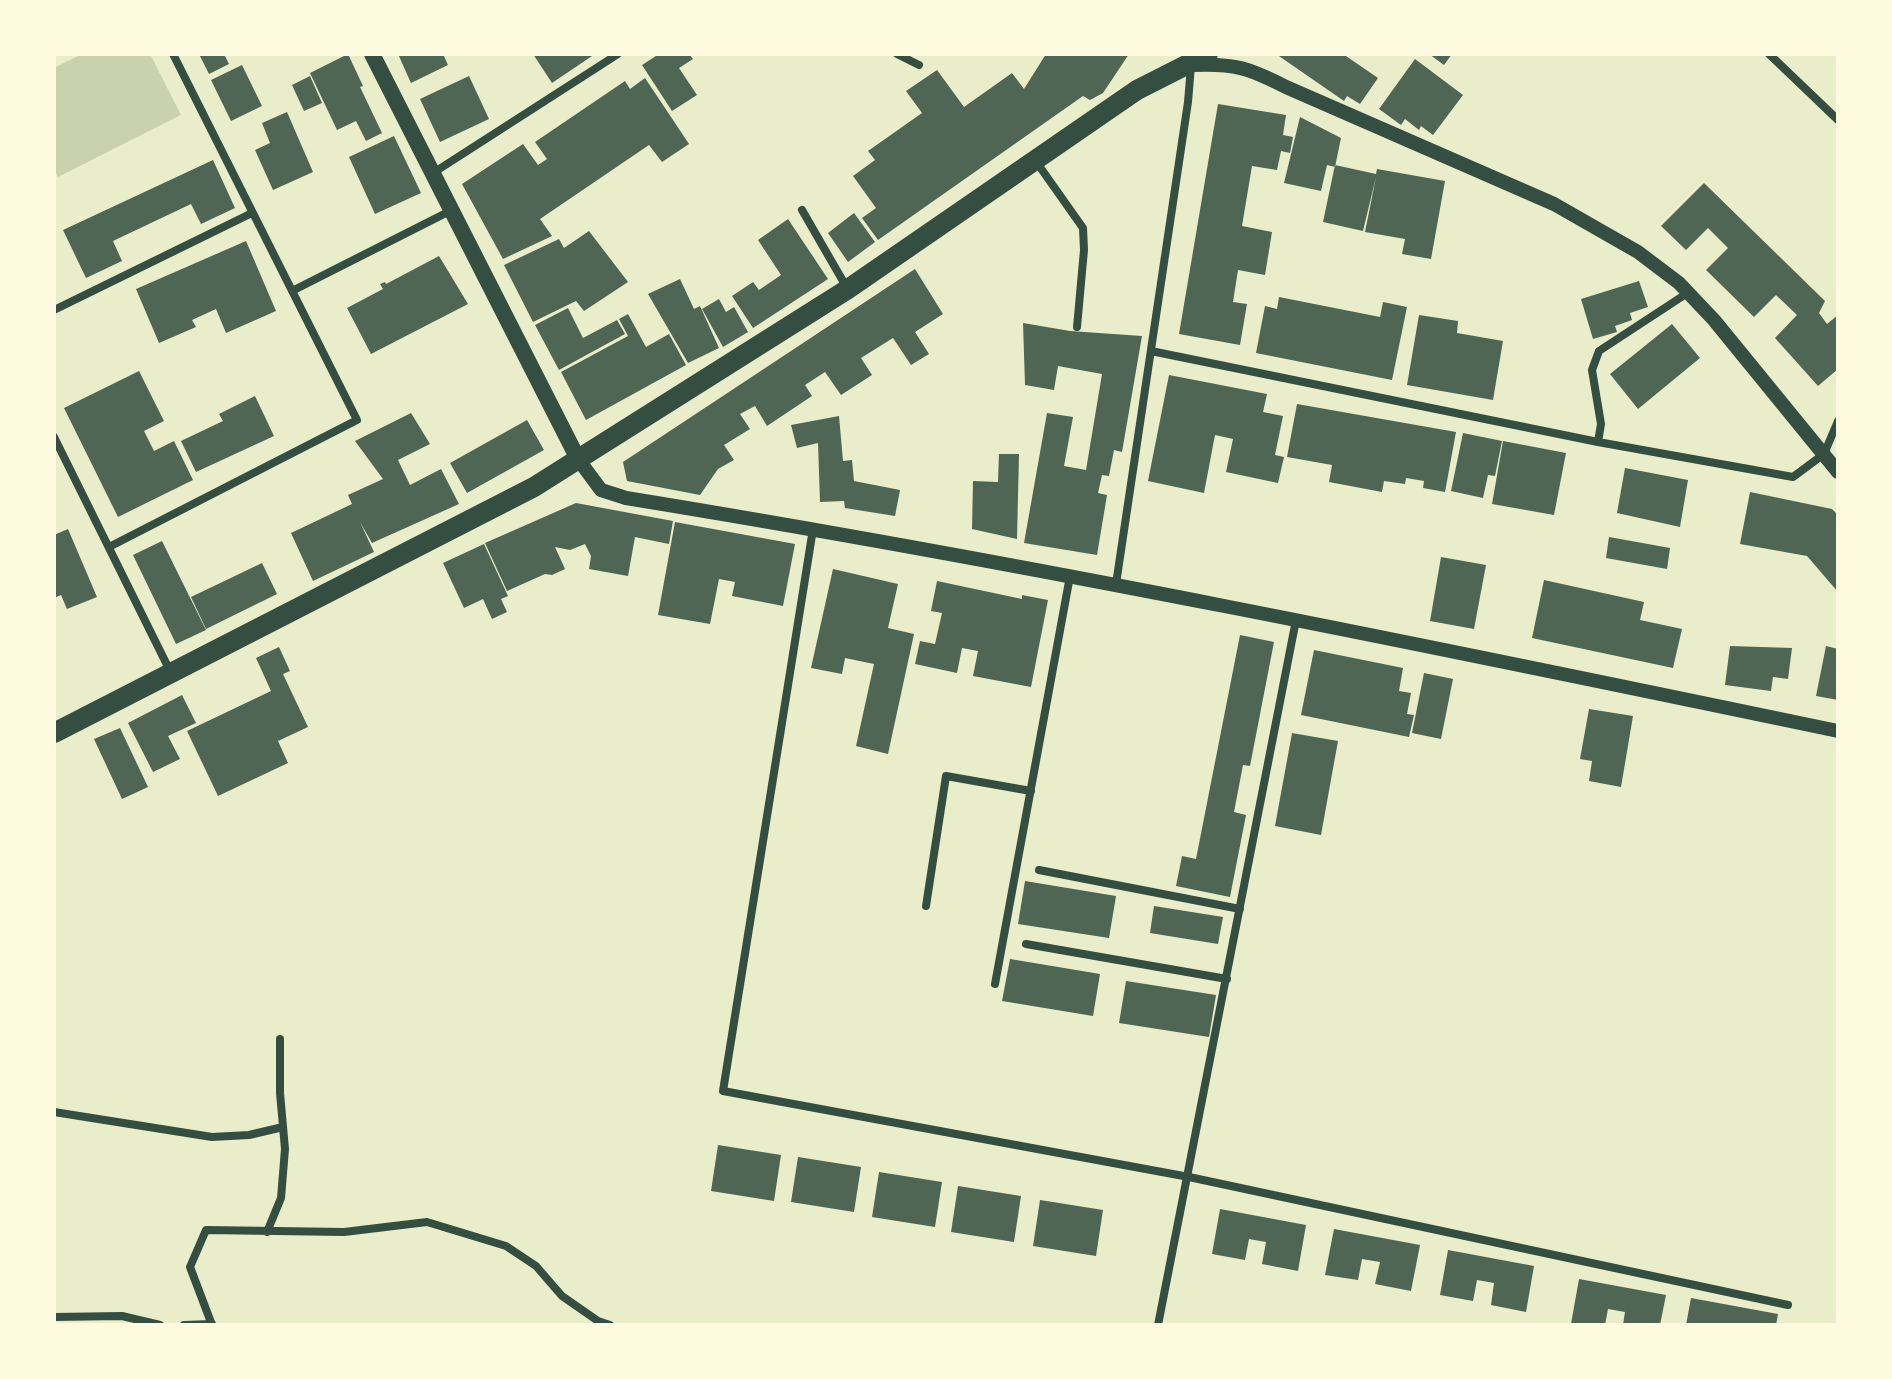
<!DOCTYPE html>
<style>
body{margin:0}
#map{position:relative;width:1892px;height:1379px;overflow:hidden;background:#e9edc9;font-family:"Alegreya Sans",sans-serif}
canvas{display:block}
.frame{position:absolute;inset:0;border:56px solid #fefae0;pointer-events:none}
</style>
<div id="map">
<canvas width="1892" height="1379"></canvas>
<div class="frame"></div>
</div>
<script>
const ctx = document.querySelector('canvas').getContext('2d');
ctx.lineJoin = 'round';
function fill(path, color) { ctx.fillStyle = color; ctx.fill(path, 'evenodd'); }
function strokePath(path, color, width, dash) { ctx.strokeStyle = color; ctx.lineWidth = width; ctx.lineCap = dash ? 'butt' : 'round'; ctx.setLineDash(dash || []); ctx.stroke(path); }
fill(new Path2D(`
 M82,54H150L181,115L58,177L54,170V68Z`), '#cad2ad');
fill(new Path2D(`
 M199,54H224L229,64L209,74Z
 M348,54L363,86L360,87L382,133L366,141L356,121L337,130L310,73Z
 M398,54H443L448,65L411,83Z
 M533,54H595L552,83Z
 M659,54H689L693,59L679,68L697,95L672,111L642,65Z
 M1046,54H1129L1103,93L1090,100L1083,96L878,240L862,218L876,208L853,176L875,160L868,151L922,113L906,91L937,70L964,107L1012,73L1024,89Z
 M1276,54H1343L1378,78L1360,104L1347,96L1344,101Z
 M1429,54H1452L1444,65Z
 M1415,59L1463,95L1433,135L1421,126L1419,130L1405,119L1401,125L1379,109Z
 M242,65L262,106L231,121L211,80Z
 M310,76L322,103L304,111L292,85Z
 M469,76L489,119L440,142L420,99Z
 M645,78L689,144L662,162L649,145L540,219L552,236L503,259L462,184L523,144L538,165L547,159L535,142L625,81L630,89Z
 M1218,104L1286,115L1283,135L1293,137L1290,153L1281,151L1277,170L1252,166L1242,226L1272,232L1265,275L1238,270L1233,302L1247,304L1240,345L1179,334Z
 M287,112L313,172L273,190L255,150L270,143L262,123Z
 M1300,117L1341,138L1335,167L1327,165L1321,191L1284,183Z
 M394,136L421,193L375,214L349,157Z
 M213,160L235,208L201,224L191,204L113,241L122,261L86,278L63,230Z
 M1335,165L1376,174L1377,169L1445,181L1431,259L1402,254L1405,239L1365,232L1376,177L1363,231L1323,222Z
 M1704,183L1825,301L1819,313L1827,324L1838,315V369L1818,386L1775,338L1797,315L1776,295L1754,317L1706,270L1728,248L1708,228L1686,250L1661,226Z
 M854,213L875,242L848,262L828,233Z
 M788,219L828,279L753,328L732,296L753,282L759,290L781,275L758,240Z
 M589,231L628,282L584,311L576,301L533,322L504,265L559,239L564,248Z
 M246,241L276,311L226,333L216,309L192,320L196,327L159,343L136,289Z
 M439,256L468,304L371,354L347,308L383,289L380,284L385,282L386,284Z
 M915,269L943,314L915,332L929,354L911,365L893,338L861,358L872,375L841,395L825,372L805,385L812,396L767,426L755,406L740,414L750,429L724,445L734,460L718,469L700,495L627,481L623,462Z
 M680,279L694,309L700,306L719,348L688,363L648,294Z
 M1639,281L1648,307L1630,313L1632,320L1615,326L1617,332L1593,339L1581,299Z
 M1279,297L1380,317L1383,302L1407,307L1392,380L1256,353L1265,306L1277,309Z
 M719,299L726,312L734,307L748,332L723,347L702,309Z
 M568,308L583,338L617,320L625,334L559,370L535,325Z
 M628,314L646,347L669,334L686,365L586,420L561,372L628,336L619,319Z
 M1419,315L1458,321L1457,333L1503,341L1493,400L1407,385Z
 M1023,323L1070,331L1142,336L1122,452L1114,450L1109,476L1102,475L1098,493L1107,495L1097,555L1024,543L1047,413L1073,417L1064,466L1086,470L1102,374L1058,366L1054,390L1025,385Z
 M1672,324L1700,358L1638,409L1610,374Z
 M139,371L164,421L144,431L154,451L174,441L193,480L118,517L64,408Z
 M1169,375L1267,394L1263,412L1283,416L1275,455L1284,457L1278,483L1226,472L1233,439L1215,435L1204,493L1148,481Z
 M255,396L274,436L196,472L181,441L223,421L219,414Z
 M1297,404L1456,432L1445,492L1423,488L1424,481L1406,478L1405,484L1384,481L1382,492L1329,482L1332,465L1287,457Z
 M411,413L430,444L398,460L410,485L441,469L459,504L372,543L360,522L374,552L313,581L291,533L352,504L348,495L383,479L355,441Z
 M839,416L843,461L852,460L854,481L900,490L895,516L845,508L844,501L820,502L818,443L797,448L791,425Z
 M527,420L544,450L467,493L450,463Z
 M1463,433L1502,441L1495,476L1488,475L1483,498L1451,491Z
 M1503,441L1566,453L1554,515L1492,504Z
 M999,454H1019L1017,539L972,529L973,481L998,482Z
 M1625,468L1688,480L1680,527L1617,513Z
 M1750,492L1832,509L1838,515V592L1807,556L1740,544Z
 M576,503L673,521L669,544L635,537L628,576L589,569L591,556L585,544L570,550L555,547L565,569L552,575L545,574L507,591L485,543Z
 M675,522L795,544L783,606L732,596L735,582L719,579L710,624L658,615Z
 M68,529L97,597L67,609L61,595L54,598V535Z
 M1609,537L1670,548L1667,569L1606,558Z
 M162,541L206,630L176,644L133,555Z
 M484,544L508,596L501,599L507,612L492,619L483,599L464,608L443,563Z
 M1441,557L1486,565L1474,629L1430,621Z
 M262,563L277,594L206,629L191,597Z
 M833,569L898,584L888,628L914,634L888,754L856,746L874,664L845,658L842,674L811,668Z
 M1544,580L1644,602L1640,620L1682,629L1673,668L1532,638Z
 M937,581L1022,599V595L1048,600L1031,687L973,676L978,651L962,648L957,673L915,664L920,641L935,644L942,613L931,611Z
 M1240,635L1274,642L1250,766L1243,765L1234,812L1246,815L1230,897L1176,886L1182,856L1196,859Z
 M1730,646L1792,648L1788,679L1773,677L1771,691L1725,685Z
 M1826,646L1838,649V700L1816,696Z
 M279,647L290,671L283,674L308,727L278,741L288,763L218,796L187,731L271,691L256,658Z
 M1314,650L1403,668L1399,691L1411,693L1407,714L1414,715L1409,737L1301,715Z
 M1424,673L1453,679L1441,739L1412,733Z
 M182,695L196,723L168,736L180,759L153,772L128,723Z
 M1589,709L1633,716L1621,787L1589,781L1592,761L1580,759Z
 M120,728L148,787L122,799L94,739Z
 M1292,733L1338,741L1321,835L1275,826Z
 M1025,881L1116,896L1109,938L1018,924Z
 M1154,906L1223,917L1218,944L1150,933Z
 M1010,959L1100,974L1093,1016L1002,1001Z
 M1126,981L1216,995L1209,1037L1119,1023Z
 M718,1145L781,1155L774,1201L711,1191Z
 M798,1157L861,1167L854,1212L791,1202Z
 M879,1172L942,1182L935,1227L872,1217Z
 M958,1186L1021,1196L1014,1242L951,1232Z
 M1040,1200L1103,1210L1096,1256L1033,1246Z
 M1220,1209L1306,1225L1298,1271L1262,1264L1266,1242L1249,1239L1245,1260L1212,1254Z
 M1334,1229L1420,1245L1411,1291L1375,1284L1380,1262L1362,1259L1358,1280L1325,1275Z
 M1448,1250L1534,1266L1526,1312L1491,1305L1494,1283L1477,1280L1473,1301L1440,1295Z
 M1579,1279L1666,1295L1660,1325H1623L1625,1312L1608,1309L1605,1325L1571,1324Z
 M1691,1298L1778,1314L1776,1325H1686Z`), '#4f6655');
strokePath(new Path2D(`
 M897,54L919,65
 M1769,54L1838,120
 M1035,160L1083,228L1084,250L1077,327
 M433,173L618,54
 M802,210L847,288
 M292,291L452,210
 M54,310L252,213
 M1151,351L1598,442L1793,477L1824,454L1838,421
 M54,437L171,673
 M1598,442L1601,424L1592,370L1599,351L1689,292
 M813,529L723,1091L1189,1177L1788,1305
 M109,547L357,420L173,54
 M1116,584L1188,102L1191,66
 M1039,870L1240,909
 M926,906L946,776L1031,791
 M1026,944L1227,979
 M995,984L1070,576
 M54,1112L212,1137L249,1135L283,1127
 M267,1232L281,1198L285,1149L280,1093V1039
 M54,1317L122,1316L160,1325
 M184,1325L212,1324
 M212,1325L190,1267L206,1230L344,1232L427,1222L506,1246L536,1266L562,1296L598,1321L610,1325
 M1158,1325L1296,620`), '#344e41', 8);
strokePath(new Path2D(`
 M1192,65C1234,63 1249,68 1286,87L1554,204L1638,252L1679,283L1714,320L1838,472
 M578,459L601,490L626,498C1032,564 1435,647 1838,731`), '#344e41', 14);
strokePath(new Path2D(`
 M372,54L578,459`), '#344e41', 16);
strokePath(new Path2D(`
 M54,733L534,487L848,289L1137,90L1208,54`), '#344e41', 20);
</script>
